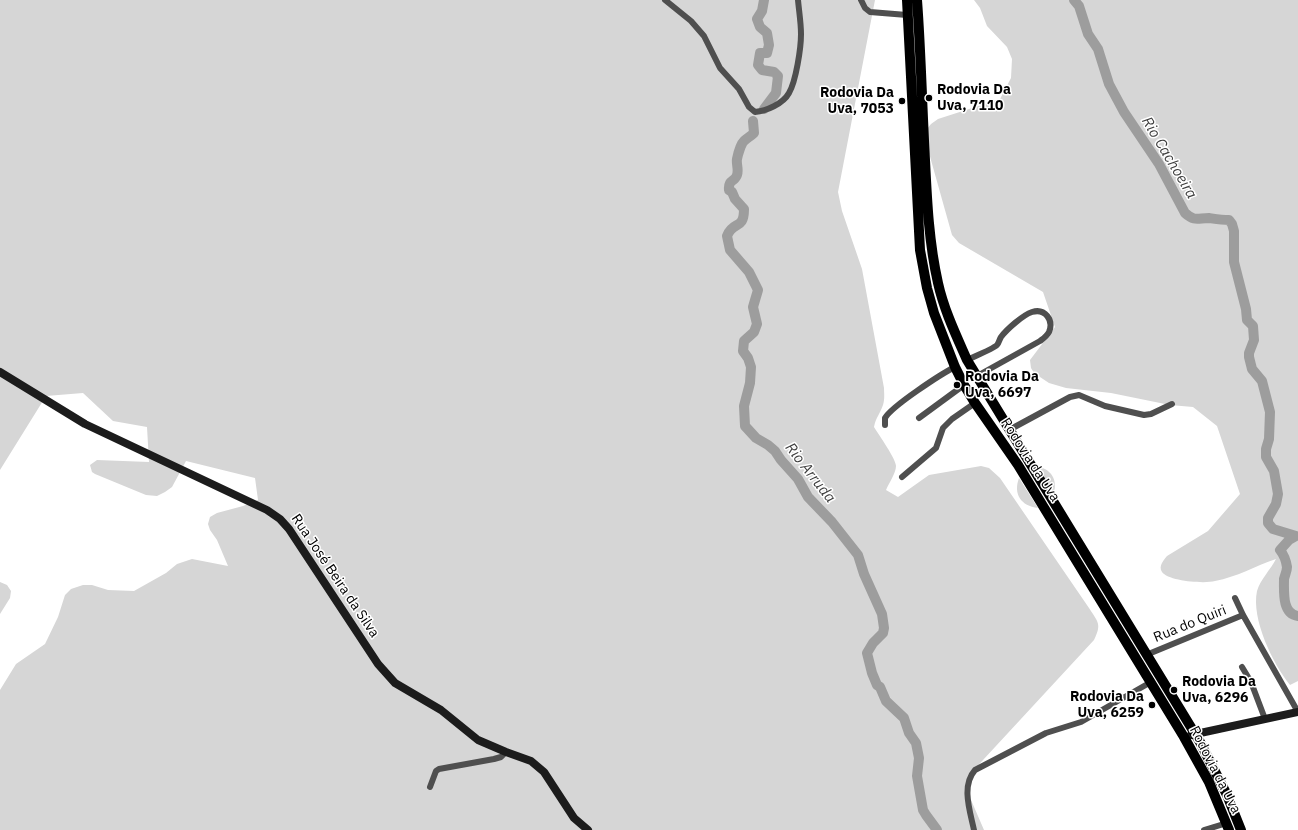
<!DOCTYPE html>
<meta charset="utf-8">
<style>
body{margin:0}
canvas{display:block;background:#fff}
</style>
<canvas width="1298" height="830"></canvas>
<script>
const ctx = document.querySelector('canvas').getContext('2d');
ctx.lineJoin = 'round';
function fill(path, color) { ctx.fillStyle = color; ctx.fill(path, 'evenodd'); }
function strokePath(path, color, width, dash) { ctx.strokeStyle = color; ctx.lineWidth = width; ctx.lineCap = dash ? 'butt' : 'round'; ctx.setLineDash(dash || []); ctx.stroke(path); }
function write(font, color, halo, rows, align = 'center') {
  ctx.font = font + ' "IBM Plex Sans",sans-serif'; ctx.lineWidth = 3; ctx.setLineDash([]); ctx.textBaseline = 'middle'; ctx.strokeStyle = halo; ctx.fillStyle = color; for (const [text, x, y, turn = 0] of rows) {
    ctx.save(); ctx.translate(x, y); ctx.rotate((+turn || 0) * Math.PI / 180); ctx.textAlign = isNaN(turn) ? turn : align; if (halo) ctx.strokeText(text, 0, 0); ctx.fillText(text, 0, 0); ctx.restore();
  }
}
fill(new Path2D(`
 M0,0H875L838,192L842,211L862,269L884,388C884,393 885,399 883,405C880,414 876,417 874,427C879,435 896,459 896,466C896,473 889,483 886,490L898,497L929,475L981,466L989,468L1000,478L1089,608C1098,622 1102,624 1094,640L971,773L968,793L984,830H0V690L16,664L45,644L58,617L65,595L71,589L83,585H92L108,590L134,591L166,573L177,564L192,559L228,566L217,540L210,530L208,524L210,517L217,513L243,506L258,500L255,478L186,461L172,487L165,492L157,496L146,495L95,474L92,472L90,465L97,460L149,462L147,427L113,421L83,393L46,396L0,470Z
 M974,0H1298V681L1290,685C1273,664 1251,619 1257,591C1260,580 1271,569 1276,559C1255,566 1237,577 1215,581C1204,584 1168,581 1162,572C1158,566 1164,560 1167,556L1208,531L1240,494L1217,426L1193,407L1170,405L1111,393L1066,388L1049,383L1034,373L1031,368L1030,360L1055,327L1043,292L959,243L952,235L929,153L927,129L931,124L938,119L1000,99L1011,78L1012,59L1007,47L987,26L980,8Z
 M1035,466C1051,468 1059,480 1053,496Z
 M1019,478L1038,508C1021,506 1013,494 1019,478Z
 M0,582L7,585L11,591L10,598L0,614Z`), '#d6d6d6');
strokePath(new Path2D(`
 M764,0L762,11L757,19L760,27L767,33L769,45L767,53H760L758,65L762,70L774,72L778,76L776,93L764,109
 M1074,0L1079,6L1088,34L1098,49L1109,84L1124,112L1159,164L1185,213C1195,222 1198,218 1209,218C1216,219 1222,220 1229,220L1232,224L1234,231V262L1246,309L1247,320L1253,326L1254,340L1249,353V357L1252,369L1262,381L1270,412L1269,439L1266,449V457L1274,471L1278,494L1276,504L1268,518V523L1273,529L1296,536L1289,540L1280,550C1284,555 1286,560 1287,567C1287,571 1285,575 1284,579C1284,592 1282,614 1298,616
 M753,121L754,133C751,136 747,138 744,141C741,144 738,154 737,159C736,164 739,169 737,175C735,182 728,179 729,190L732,192L735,199L744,209C744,231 733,220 727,236L730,250L749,272L758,290L753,307L757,324L754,332L744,341L743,351L748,358L751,367L750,383L744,406L745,426L756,438L768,445L775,451L781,460L798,479L808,497L832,522L858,555L864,574L882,614L884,628L883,633L873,643L867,653L872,673L877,685L880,687L886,701L904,718L909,733L916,743L919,758L917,776L923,810L926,815L937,830`), '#9d9d9d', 10);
strokePath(new Path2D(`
 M665,0L691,21L704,36L720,68L739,89L749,107L755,112C766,111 783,104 789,93C796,81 801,48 801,34C801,23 799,11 798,0
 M861,0L865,8L870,12L907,15
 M967,360C973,357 993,349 997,345C999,343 999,340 1001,337C1007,329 1023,315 1032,312C1045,308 1054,320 1049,332C1047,336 1044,338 1040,341L977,376
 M919,418L964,385
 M885,425V418C892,406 941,374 955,367
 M1009,430L1070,397L1079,395L1105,406L1144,415L1151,414L1172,404
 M902,477L936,448L943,428L952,419L975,403
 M1235,598L1243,615L1298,712
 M1146,655L1243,615
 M1242,667L1251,682L1265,719
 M430,787L436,771L439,769L494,759L501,757L506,752
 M974,830C970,811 961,786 975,770L1046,733L1081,722L1151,682
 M1204,830L1227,823`), '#4f4f4f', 6);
strokePath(new Path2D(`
 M0,372L85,424L267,510L280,519L289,529L378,664L395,683L441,710L478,740L506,752L531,761L544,772L574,818L588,830
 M1191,735L1298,712`), '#1c1c1c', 8);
strokePath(new Path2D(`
 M907,0L920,250L927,288L934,313L955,367L964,385L975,403L1018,465L1184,737L1209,782L1229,830
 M917,0C921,53 922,107 925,160C927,202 929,243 938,283C944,310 956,335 967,360L1200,742L1227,795L1241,830`), '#000', 10);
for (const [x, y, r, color] of [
 [929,98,4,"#000"],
 [902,101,4,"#000"],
 [957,385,4,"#000"],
 [1174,690,4,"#000"],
 [1152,705,4,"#000"]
]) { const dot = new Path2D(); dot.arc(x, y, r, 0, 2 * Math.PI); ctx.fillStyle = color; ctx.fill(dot); strokePath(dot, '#fff', 1.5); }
write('bold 14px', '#000', '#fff', [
 ["Rodovia Da",937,90],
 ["Uva, 7110",937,106],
 ["Rodovia Da",894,93,"right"],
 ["Uva, 7053",894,109,"right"],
 ["Rodovia Da",965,377],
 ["Uva, 6697",965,393],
 ["Rodovia Da",1182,682],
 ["Uva, 6296",1182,698],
 ["Rodovia Da",1144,697,"right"],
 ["Uva, 6259",1144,713,"right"]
], 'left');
write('14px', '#000', '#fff', [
 ["Rodovia da Uva",1030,460,57],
 ["Rua José Beira da Silva",335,576,56],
 ["Rua do Quiri",1190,624,-22],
 ["Rodovia da Uva",1215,770,63]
]);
write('italic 15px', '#3e3e3e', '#fff', [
 ["Rio Cachoeira",1169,158,59],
 ["Rio Arruda",810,473,52]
]);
</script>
